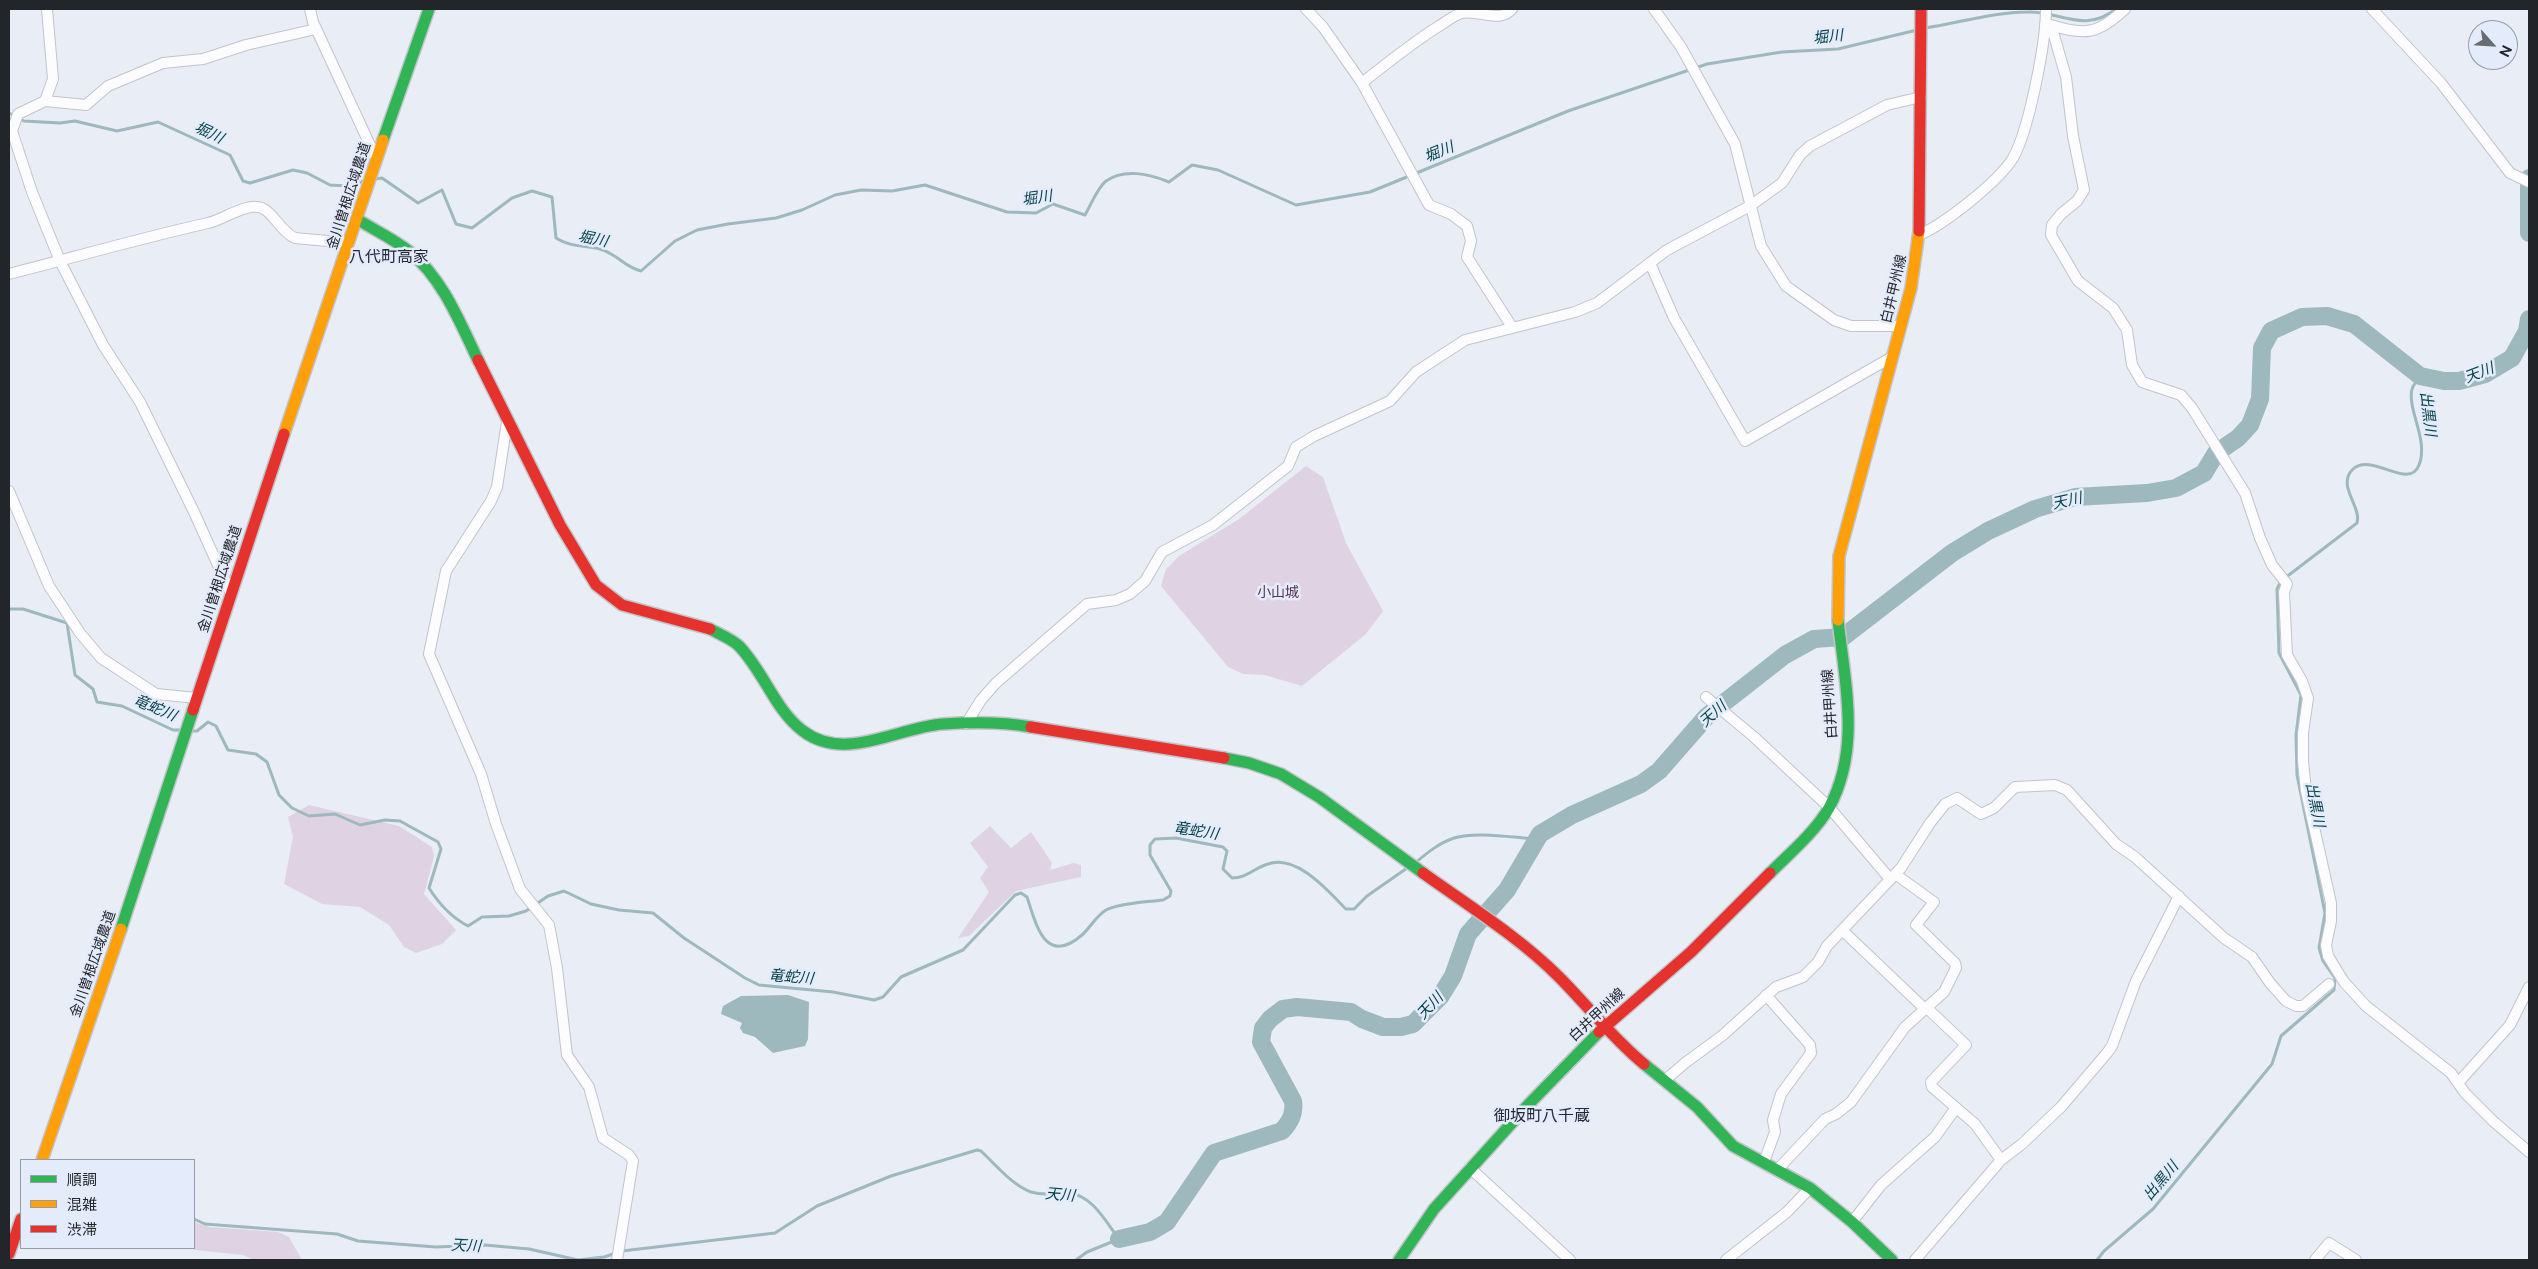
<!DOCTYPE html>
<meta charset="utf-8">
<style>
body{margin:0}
#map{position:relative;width:2538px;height:1269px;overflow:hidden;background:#e9edf6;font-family:"Public Sans","Noto Sans JP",sans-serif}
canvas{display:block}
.frame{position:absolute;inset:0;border:10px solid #22252a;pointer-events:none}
.legend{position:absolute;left:20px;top:1159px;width:175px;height:90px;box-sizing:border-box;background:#e4ebfb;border:1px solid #969ca7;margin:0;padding:6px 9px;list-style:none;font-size:15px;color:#22252a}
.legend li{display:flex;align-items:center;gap:10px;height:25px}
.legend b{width:25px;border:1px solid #969ca7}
.north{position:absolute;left:2468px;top:20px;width:50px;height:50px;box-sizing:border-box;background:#e4ebfb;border:1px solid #969ca7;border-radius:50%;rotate:116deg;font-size:14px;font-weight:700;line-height:20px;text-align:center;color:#22252a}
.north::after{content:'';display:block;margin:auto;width:18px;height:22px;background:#686b71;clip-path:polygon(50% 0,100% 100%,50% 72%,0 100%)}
</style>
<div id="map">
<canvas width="2538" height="1269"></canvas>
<div class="frame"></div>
<ul class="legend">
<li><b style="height:6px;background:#30b455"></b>順調</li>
<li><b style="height:6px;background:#ff9f0a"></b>混雑</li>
<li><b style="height:6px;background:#e5322d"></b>渋滞</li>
</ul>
<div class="north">N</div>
</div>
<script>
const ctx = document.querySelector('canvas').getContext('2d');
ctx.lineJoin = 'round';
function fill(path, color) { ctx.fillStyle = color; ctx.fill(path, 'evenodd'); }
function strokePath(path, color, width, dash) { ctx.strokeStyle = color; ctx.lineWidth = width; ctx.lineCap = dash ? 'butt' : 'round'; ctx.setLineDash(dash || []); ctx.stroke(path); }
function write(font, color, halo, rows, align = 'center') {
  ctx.font = font + ' "Public Sans","Noto Sans JP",sans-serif'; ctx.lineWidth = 5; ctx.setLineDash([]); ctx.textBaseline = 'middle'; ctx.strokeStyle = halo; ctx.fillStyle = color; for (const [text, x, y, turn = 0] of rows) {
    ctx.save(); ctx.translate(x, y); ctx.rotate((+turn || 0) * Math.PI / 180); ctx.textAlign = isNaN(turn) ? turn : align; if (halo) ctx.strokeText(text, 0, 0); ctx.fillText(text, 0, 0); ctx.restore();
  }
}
fill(new Path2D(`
 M1306,466L1323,477L1346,543L1383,611L1366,634L1302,686L1265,675L1243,674L1228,667L1161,586L1166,569L1179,556L1239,519Z
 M309,805L399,826L432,847L434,857L424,894L456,930L442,944L416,953L404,947L389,925L360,907L322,904L284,884L293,837L288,817Z
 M990,826L1011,848L1031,832L1052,863L1050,870L1073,863L1081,865V877L1016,891L969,936L958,938L989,892L980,878L988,867L970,843Z
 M194,1222L210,1227L278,1232L289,1237L302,1260H254L243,1255L195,1250L192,1248Z`), '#dfd3e3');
fill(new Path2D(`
 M788,995L809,1002L808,1039L805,1046L773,1053L755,1037L743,1033L740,1028L742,1023L721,1014L723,1006L741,996Z`), '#9db9bd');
strokePath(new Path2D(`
 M1925,28C1959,23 1993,12 2028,12C2060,11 2084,34 2116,9
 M9,113L24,121L60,123L75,121L117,131L158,122L230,155L243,181L250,183L293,170L307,173L330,185L347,186L364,181
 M375,179L382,178L418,203L442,190L456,224L472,228L512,198L532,191L552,197L556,238C574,250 594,243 611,254C624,261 626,267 641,271L675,241L697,230L728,224L776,218L802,210L835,195L861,190L892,191L925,185L1007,212L1036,213L1053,204L1085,215C1091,205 1097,188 1106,181C1124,168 1150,174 1169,182L1192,165L1218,170L1296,205L1370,192L1568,111L1707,64L1782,52L1838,49L1917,30
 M9,609H23L67,623L75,675L93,689L97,702L122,706L173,730H184
 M190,731H197L208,722L216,726L228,750L256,754L267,762L279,795L292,808L309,816L335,814L360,825L385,820L400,821L438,842L441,849L429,888C439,904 451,917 468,926L482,917L509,916L526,911L548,896L564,891L591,904L619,910L653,913L684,938L745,978L759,985L833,992L874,1000L883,997L901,977L963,950L1015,895L1021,893L1027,897C1036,924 1045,967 1082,935C1090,928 1096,916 1106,910C1120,903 1148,902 1163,900L1170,896L1171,891L1150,855V845L1155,839L1176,838L1223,847L1227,851L1223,869L1232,878C1247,878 1254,868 1268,864C1297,854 1328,891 1346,909H1354L1367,896L1410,866
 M1415,863C1427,853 1439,843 1454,838C1477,831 1515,838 1539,839
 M194,1219L205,1224L337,1234L358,1241L436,1247L485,1245L529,1249L578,1260L604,1257L622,1251L775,1233L817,1206L891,1176L977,1150L981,1151C996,1165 1012,1185 1031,1192C1044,1196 1056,1193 1069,1193C1092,1195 1106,1222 1119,1239L1087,1252L1076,1260
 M2097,1260L2104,1251L2153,1209L2272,1064L2281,1036L2334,990L2335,978L2323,961L2319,948L2325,913L2297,775L2296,735L2301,695L2279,653L2277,589L2281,581L2357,523C2362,507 2336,485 2353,469C2372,452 2409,491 2419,465C2429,440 2407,410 2412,389C2413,385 2418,380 2420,376`), '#9db9bd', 3);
strokePath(new Path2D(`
 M2529,178V233
 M1119,1239L1150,1232L1167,1222L1214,1153L1282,1131C1290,1122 1295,1114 1293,1101L1261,1042L1263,1028L1270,1019L1283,1009L1297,1007L1351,1012L1362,1019L1383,1027H1401L1413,1024L1440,997L1453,976L1468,934L1507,890L1540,834L1572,815L1641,784L1659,771L1707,716L1785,655L1814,639L1843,637L1952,553L1988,531L2035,509L2075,497L2147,493L2176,488L2204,473L2216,453L2238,438L2250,425L2260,399L2262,348L2271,331L2302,317L2327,316L2354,324L2420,376L2444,381H2459L2485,374L2512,358L2527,331L2529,319`), '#9db9bd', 18);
const street = new Path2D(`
 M310,9L313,22L376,158
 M1306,9L1323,27L1362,83L1429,205L1451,214L1467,226L1471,241L1467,257L1512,327
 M1654,9L1681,47L1735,144L1761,246L1786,286L1834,320L1851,326H1901
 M2372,9L2441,83L2510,173L2529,182
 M2045,24L2051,25L2066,77L2073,136L2084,190L2077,201L2061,214L2052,225L2051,235L2078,281L2113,308L2127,330L2132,365L2142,382L2181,395L2192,408L2245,493L2260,538L2272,565L2287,584L2284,592L2287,655L2302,681L2308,698L2303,733V761L2306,791L2331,903V921L2326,945L2328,956L2344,982L2366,1006L2451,1073L2465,1093L2493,1121L2529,1152
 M2051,25C2085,36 2098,34 2125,9
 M1362,83C1387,63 1412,43 1439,26C1446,22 1454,15 1462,13C1478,9 1500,24 1512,9
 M45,101L53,79L47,9
 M1919,235C1945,224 1999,181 2013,158C2029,130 2046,42 2046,9
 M1650,263L1674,318L1745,441L1892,357
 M9,274C75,257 141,238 208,223C223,220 246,202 262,208C274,213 281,232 295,238L349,243
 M507,422L497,487L491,501L446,571L429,654L481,774L496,824L520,889L549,925L557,968L567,1055L589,1087L603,1138L629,1155L633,1161L617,1260
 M9,491L49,586L80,633L101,658L156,694L197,698
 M231,594L194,512L140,402L103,345L60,261L32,192L12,131L18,114L45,101L86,105L108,86L163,63L203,59L246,45L316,29
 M1706,697L1754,737L1829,807L1890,879
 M966,724L981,700L996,683L1087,604L1116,600L1130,594L1145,581L1162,552L1213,525L1288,466L1296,447L1314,436L1390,401L1416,372L1465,340L1575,312L1597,303L1667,250L1750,206L1782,183L1800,155L1810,146L1887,105L1921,97
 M1842,930L1925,1009
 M1927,1008L1966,1045L1931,1082L1932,1087L1975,1124L2001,1160
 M1664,1081L1685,1063L1723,1035L1776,987L1803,977L1818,962L1827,946L1901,868L1930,823L1945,804L1957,798L1981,814L1994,808L2015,787L2055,785L2067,790L2116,844L2135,857L2224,938L2252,957L2270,983L2286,1001L2296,1006H2303L2329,984
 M2458,1083L2510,1025L2529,987
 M1764,1162L1775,1132L1773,1120L1781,1094L1811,1053L1810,1045L1766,995
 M1470,1168L1570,1260
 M1778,1169L1825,1119L1836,1114L1851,1102L1905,1027L1944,992L1956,968L1955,963L1916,925L1934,902L1895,874
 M1852,1222L1881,1185L1935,1137L1955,1109
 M1726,1260L1787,1212L1810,1188
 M1915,1260L2001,1160L2022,1144L2061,1107L2107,1053L2112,1046L2136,981L2179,896
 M2315,1260L2329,1243L2356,1260`);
const fast = new Path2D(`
 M383,140L429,9
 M357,219C374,230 394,239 410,252C443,279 460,323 478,360
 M710,629C719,634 732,639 739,646C764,672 775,710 803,731C845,763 898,727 943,724C972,722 1003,722 1031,727
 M1224,758L1249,763L1281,774L1319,797L1423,873
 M1770,873C1790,853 1815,832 1829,808C1861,749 1845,683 1838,620
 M121,929L193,710
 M1644,1064L1697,1107L1733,1146L1810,1188L1852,1222L1892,1260
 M1399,1260L1434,1209L1529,1104L1599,1032`);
const slow = new Path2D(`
 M284,434L383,140
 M1838,620L1839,556L1911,288L1919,231
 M42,1160L121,929`);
const jam = new Path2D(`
 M1919,231L1921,9
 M478,360L560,525L596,585L622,605L710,629
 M193,710L284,434
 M1031,727L1224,758
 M1423,873C1469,906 1519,937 1559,977C1588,1006 1613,1039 1644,1064
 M1599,1032L1691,952L1770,873
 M9,1254L21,1219`);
strokePath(street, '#c1c4cb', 12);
strokePath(fast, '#c1c4cb', 14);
strokePath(slow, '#c1c4cb', 14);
strokePath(jam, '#c1c4cb', 14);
strokePath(street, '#fcfcfe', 10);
strokePath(fast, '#30b455', 11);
strokePath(slow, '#ff9f0a', 11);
strokePath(jam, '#e5322d', 11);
write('14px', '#22252a', '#e4ebfb', [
 ["金川曽根広域農道",349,196,-72],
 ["白井甲州線",1894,289,-77],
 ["金川曽根広域農道",220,579,-72],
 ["白井甲州線",1830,704,-94],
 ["金川曽根広域農道",93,964,-71],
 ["白井甲州線",1597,1015,-43]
]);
write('14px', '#583353', '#e4ebfb', [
 ["小山城",1278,593]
]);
write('italic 15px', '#064447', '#e4ebfb', [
 ["堀川",1828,37,-6],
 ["堀川",209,133,25],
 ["堀川",1439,152,-22],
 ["堀川",1037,198,-8],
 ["堀川",593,239,12],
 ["天川",2479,373,-21],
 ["出黒川",2428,414,83],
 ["天川",2067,501,-12],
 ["竜蛇川",155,708,23],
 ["天川",1713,714,-42],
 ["出黒川",2315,805,79],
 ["竜蛇川",1196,831,9],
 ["竜蛇川",791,977,5],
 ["天川",1430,1006,-47],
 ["出黒川",2161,1181,-50],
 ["天川",1060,1195,5],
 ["天川",466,1246,3]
]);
write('16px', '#242935', '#e4ebfb', [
 ["八代町高家",389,257],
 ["御坂町八千蔵",1542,1116]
]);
</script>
